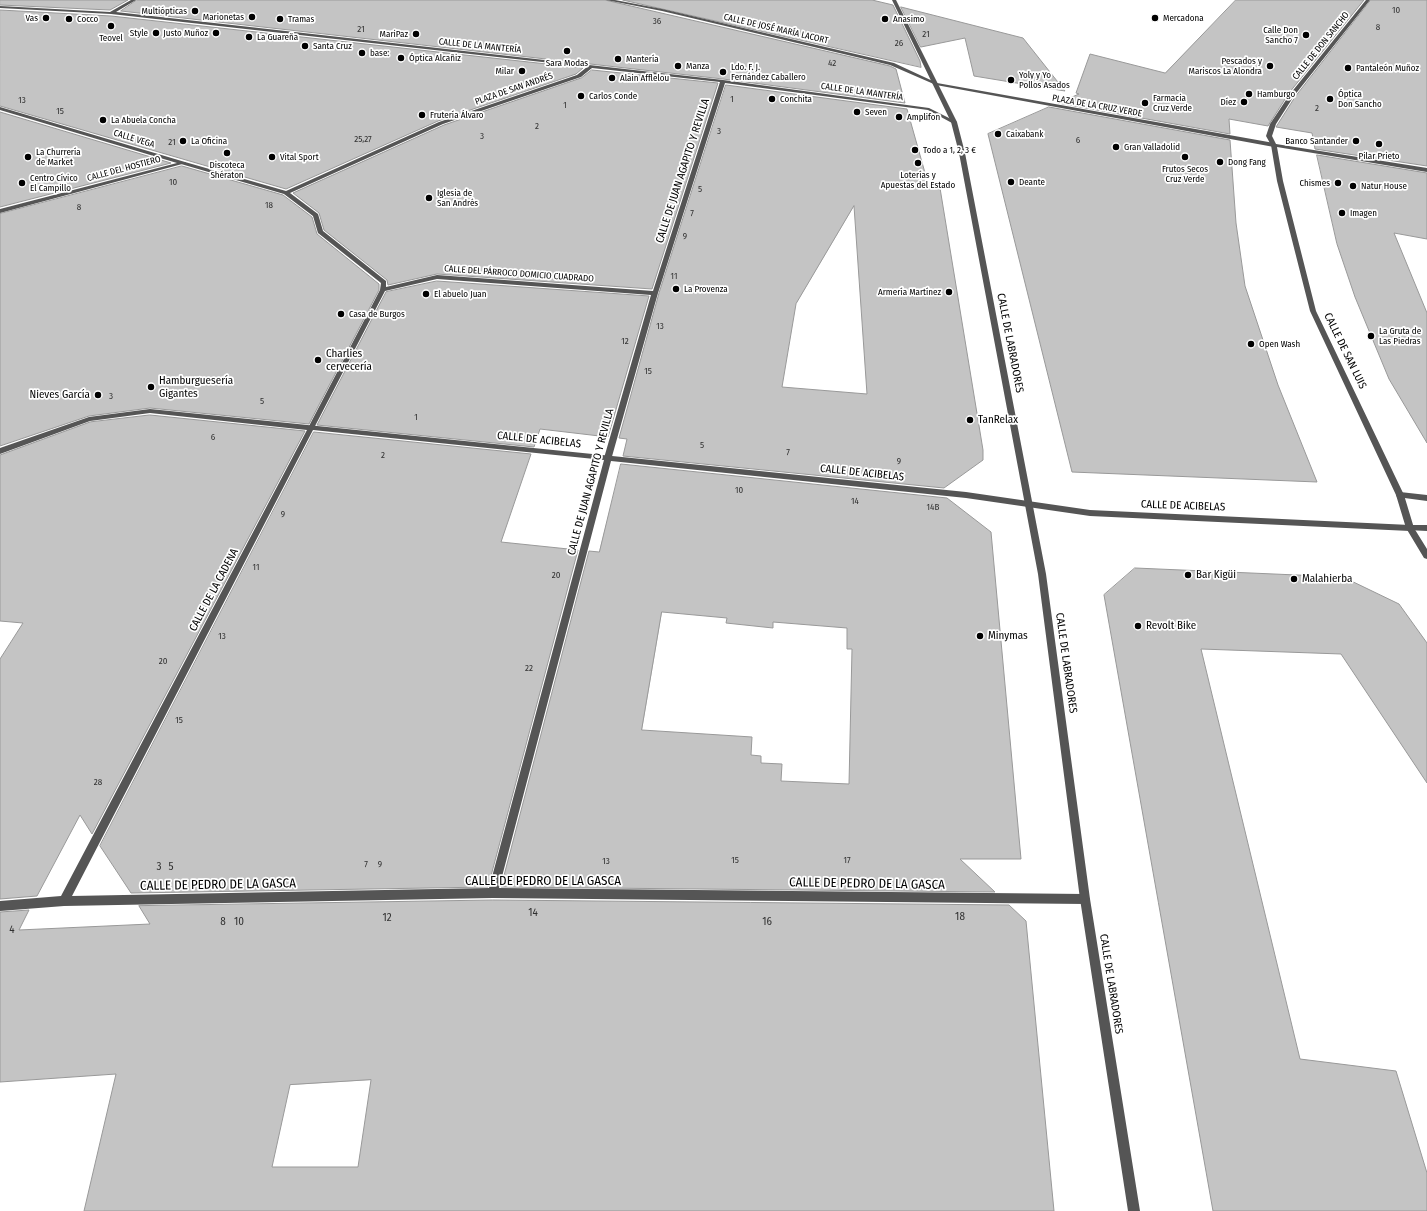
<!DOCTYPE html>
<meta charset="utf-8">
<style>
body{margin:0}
canvas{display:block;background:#fff}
</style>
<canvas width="1427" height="1211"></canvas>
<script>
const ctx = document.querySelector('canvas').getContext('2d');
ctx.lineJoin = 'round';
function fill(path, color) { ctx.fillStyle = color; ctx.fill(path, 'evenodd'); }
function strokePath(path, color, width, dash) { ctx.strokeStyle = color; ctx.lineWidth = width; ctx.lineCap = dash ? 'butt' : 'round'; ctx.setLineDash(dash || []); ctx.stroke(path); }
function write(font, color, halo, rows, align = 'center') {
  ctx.font = font + ' "Fira Sans Condensed",sans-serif'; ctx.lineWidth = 3.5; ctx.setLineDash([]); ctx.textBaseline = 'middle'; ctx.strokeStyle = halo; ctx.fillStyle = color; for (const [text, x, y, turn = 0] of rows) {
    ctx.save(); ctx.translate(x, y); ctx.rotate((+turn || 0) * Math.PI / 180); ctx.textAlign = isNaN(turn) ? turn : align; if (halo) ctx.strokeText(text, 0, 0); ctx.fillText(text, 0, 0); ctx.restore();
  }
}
const building = new Path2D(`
 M0,0H128L110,10L0,5Z
 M137,0H605L890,66L896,69L905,103L723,79L121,11Z
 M623,0H872L893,5L920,61L921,67Z
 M1236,0H1364L1289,93L1268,126L1229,119L1230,134L1058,103L1079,94L1076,93L1090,54L1165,73Z
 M1371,0H1427V166L1315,149L1312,133L1276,127L1295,97Z
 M901,7L1023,38L1065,91L974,76L965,38L921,47Z
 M0,10L111,16L583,68L576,74L438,121L286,189L0,106Z
 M592,70L718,83L652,289L437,274L388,285L387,280L324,230L319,213L293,193L444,125L581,78Z
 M726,85L907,109L929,187L940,188L983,450V460L944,488L623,456L627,439L619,438L659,293ZM854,206L867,394L782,387L796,304Z
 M1049,107L1230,140L1236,223L1245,286L1278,385L1317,482L1072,472L988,134Z
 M0,112L171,163L0,207Z
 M1317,155L1427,173V239L1394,233L1427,313V443L1389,379L1355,297L1337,244Z
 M182,166L283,195L312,217L317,234L379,284V290L309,424L150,408L89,416L0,446V214Z
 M437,281L649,296L608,437L540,429L534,447L317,425L386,292Z
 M150,415L305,431L92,834L80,815L37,896L0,899V659L23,623L0,621V455L90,422Z
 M314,432L531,454L501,542L578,550L488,887L131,893L100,846Z
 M621,464L947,498L991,532L1021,859H960L995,892L501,887L589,551L599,552ZM662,612L727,618L726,623L773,628V622L847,628V649H852L849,784L781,781L782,764L761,763V756L751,755L752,737L642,730Z
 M1135,568L1343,577L1399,604L1427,643V783L1341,654L1201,649L1300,1059L1396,1071L1427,1173V1211H1213L1104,595Z
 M493,900L1009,905L1026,921L1054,1211H84L116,1074L0,1082V912L29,910L19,930L150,924L139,906ZM371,1080L358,1167H272L290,1085Z`);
fill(building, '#c4c4c4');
strokePath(building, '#999', 1);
fill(new Path2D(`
 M1410,525H1427V531L1407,530L1406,528Z`), '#555');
fill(new Path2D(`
 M131,0H136L116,12L723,80L929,108L957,122L952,123L928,110L725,83L658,293L611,460H605L604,458L651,295L437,279L385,291L314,428L311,430L308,428L380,290L381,283L318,233L313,216L284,194L181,164V162H185L286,191L439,122L577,75L587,67L111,14L0,8V6L110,12ZM592,68L720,82L653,291L437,275L386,287V281L323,231L318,214L290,193L443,124L581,77Z
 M1400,492L1427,495V501L1397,497L1396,495L1397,493Z`), '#555');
fill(new Path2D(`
 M606,0H615L662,9L894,63L937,83L1274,143L1277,145L1274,147L936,85L890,65L662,11Z
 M0,107L185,162L186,163L0,213V209L177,163L0,110Z
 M150,409L966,492L1090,510L1410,525L1414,528L1410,531L1090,516L966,498L611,461L499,888L1085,894L1088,896L1090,899L1088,902L1085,904L493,898L64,906L0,911V901L61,896L307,430L150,413L90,421L0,454V448L89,417ZM313,430L604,460L489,888L72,896Z`), '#555');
fill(new Path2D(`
 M892,0H896L957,122L965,153L1046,574L1090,899L1140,1211H1128L1080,899L1038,574L959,153L951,122Z
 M1366,0H1370L1294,96L1276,124L1272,136L1276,144L1427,168V172L1277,147L1283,181L1316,311L1404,495L1414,528L1427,549V559L1424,558L1406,528L1396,495L1310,311L1277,181L1271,145L1266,136L1270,124L1290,94Z`), '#555');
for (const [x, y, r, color] of [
 [195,11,4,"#000"],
 [252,17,4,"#000"],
 [46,18,4,"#000"],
 [1155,18,4,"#000"],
 [69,19,4,"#000"],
 [280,19,4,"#000"],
 [885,19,4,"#000"],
 [111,26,4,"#000"],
 [156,33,4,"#000"],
 [216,33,4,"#000"],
 [416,34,4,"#000"],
 [1306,35,4,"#000"],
 [249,37,4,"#000"],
 [305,46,4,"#000"],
 [567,51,4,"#000"],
 [362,53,4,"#000"],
 [401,58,4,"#000"],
 [618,59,4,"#000"],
 [678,66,4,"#000"],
 [1270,66,4,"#000"],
 [1348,68,4,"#000"],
 [522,71,4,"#000"],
 [723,72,4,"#000"],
 [612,78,4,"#000"],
 [1011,80,4,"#000"],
 [1249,94,4,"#000"],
 [581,96,4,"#000"],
 [772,99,4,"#000"],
 [1330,99,4,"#000"],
 [1244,102,4,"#000"],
 [1145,103,4,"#000"],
 [857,112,4,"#000"],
 [422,115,4,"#000"],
 [899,117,4,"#000"],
 [103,120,4,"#000"],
 [998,134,4,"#000"],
 [183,141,4,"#000"],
 [1356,141,4,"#000"],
 [1379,144,4,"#000"],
 [1116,147,4,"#000"],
 [915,150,4,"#000"],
 [227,153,4,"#000"],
 [28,157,4,"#000"],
 [272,157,4,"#000"],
 [1185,157,4,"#000"],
 [1220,162,4,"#000"],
 [918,163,4,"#000"],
 [1011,182,4,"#000"],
 [22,183,4,"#000"],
 [1338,183,4,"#000"],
 [1353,186,4,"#000"],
 [429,198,4,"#000"],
 [1342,213,4,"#000"],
 [676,289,4,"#000"],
 [949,292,4,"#000"],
 [426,294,4,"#000"],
 [341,314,4,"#000"],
 [1371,336,4,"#000"],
 [1251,344,4,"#000"],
 [318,360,4,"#000"],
 [151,387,4,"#000"],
 [98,395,4,"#000"],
 [970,420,4,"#000"],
 [1188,575,4,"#000"],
 [1294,579,4,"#000"],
 [1138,626,4,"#000"],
 [980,636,4,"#000"]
]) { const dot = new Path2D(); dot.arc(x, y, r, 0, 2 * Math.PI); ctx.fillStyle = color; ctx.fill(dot); strokePath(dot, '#fff', 1.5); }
write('9px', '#313131', null, [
 ["10",1396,10],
 ["36",657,21],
 ["8",1378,27],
 ["21",361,29],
 ["21",926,34],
 ["26",899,43],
 ["42",832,63],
 ["1",732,99],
 ["13",22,100],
 ["1",565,105],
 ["2",1317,108],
 ["15",60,111],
 ["2",537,126],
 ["3",719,131],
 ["3",482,136],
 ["25,27",363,139],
 ["6",1078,140],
 ["21",172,142],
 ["10",173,182],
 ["5",700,189],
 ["18",269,205],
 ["8",79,207],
 ["7",692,213],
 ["9",685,236],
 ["11",674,276],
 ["13",660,326],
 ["12",625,341],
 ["15",648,371],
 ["3",111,396],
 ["5",262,401],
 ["1",416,417],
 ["6",213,437],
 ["5",702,445],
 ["7",788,452],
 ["2",383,455],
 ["9",899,461],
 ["10",739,490],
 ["14",855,501],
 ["14B",933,507],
 ["9",283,514],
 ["11",256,567],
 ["20",556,575],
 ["13",222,636],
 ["20",163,661],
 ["22",529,668],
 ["15",179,720],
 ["28",98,782],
 ["15",735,860],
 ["17",847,860],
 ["13",606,861],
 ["7",366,864],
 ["9",380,864]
]);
write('9px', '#000', '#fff', [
 ["Multiópticas",187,11,"right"],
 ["Marionetas",244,17,"right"],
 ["Vas",38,18,"right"],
 ["Mercadona",1163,18],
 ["Cocco",77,19],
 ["Tramas",288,19],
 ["Anasimo",893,19],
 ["Calle Don",1298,30,"right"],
 ["Sancho 7",1298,40,"right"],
 ["Style",148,33,"right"],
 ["Justo Muñoz",208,33,"right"],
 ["MariPaz",408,34,"right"],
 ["La Guareña",257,37],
 ["Teovel",111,38,"center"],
 ["Santa Cruz",313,46],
 ["base:",370,53],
 ["Óptica Alcañiz",409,58],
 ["Mantería",626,59],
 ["Pescados y",1262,61,"right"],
 ["Mariscos La Alondra",1262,71,"right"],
 ["Sara Modas",567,63,"center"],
 ["Manza",686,66],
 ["Ldo. F. J.",731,67],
 ["Fernández Caballero",731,77],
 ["Pantaleón Muñoz",1356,68],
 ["Milar",514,71,"right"],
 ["Yoly y Yo",1019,75],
 ["Pollos Asados",1019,85],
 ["Alain Afflelou",620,78],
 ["Hamburgo",1257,94],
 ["Óptica",1338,94],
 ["Don Sancho",1338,104],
 ["Carlos Conde",589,96],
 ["Farmacia",1153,98],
 ["Cruz Verde",1153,108],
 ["Conchita",780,99],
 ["Díez",1236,102,"right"],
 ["Seven",865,112],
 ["Frutería Álvaro",430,115],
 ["Amplifon",907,117],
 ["La Abuela Concha",111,120],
 ["Caixabank",1006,134],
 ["La Oficina",191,141],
 ["Banco Santander",1348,141,"right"],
 ["Gran Valladolid",1124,147],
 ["Todo a 1, 2, 3 €",923,150],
 ["La Churrería",36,152],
 ["de Market",36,162],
 ["Pilar Prieto",1379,156,"center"],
 ["Vital Sport",280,157],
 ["Dong Fang",1228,162],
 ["Discoteca",227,165,"center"],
 ["Shératon",227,175,"center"],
 ["Frutos Secos",1185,169,"center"],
 ["Cruz Verde",1185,179,"center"],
 ["Loterías y",918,175,"center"],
 ["Apuestas del Estado",918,185,"center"],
 ["Centro Cívico",30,178],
 ["El Campillo",30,188],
 ["Deante",1019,182],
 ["Chismes",1330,183,"right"],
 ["Natur House",1361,186],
 ["Iglesia de",437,193],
 ["San Andrés",437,203],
 ["Imagen",1350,213],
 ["La Provenza",684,289],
 ["Armería Martínez",941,292,"right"],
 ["El abuelo Juan",434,294],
 ["Casa de Burgos",349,314],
 ["La Gruta de",1379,331],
 ["Las Piedras",1379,341],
 ["Open Wash",1259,344]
], 'left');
write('9px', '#000', '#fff', [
 ["CALLE DE JOSÉ MARÍA LACORT",776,29,13],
 ["CALLE DE LA MANTERÍA",480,46,6],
 ["CALLE DE DON SANCHO",1321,46,-51],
 ["PLAZA DE SAN ANDRÉS",514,89,-19],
 ["CALLE DE LA MANTERÍA",862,92,8],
 ["PLAZA DE LA CRUZ VERDE",1097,106,10],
 ["CALLE VEGA",134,139,17],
 ["CALLE DEL HOSTIERO",124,169,-15],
 ["CALLE DEL PÁRROCO DOMICIO CUADRADO",519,274,4]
]);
write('11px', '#000', '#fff', [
 ["CALLE DE JUAN AGAPITO Y REVILLA",683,171,-72],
 ["CALLE DE LABRADORES",1010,343,79],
 ["CALLE DE SAN LUIS",1345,351,64],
 ["CALLE DE ACIBELAS",539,440,6],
 ["CALLE DE ACIBELAS",862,473,6],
 ["CALLE DE JUAN AGAPITO Y REVILLA",591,482,-75],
 ["CALLE DE ACIBELAS",1183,506,2],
 ["CALLE DE LA CADENA",214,590,-62],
 ["CALLE DE LABRADORES",1066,663,82],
 ["CALLE DE LABRADORES",1111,984,81]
]);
write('11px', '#000', '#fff', [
 ["Charlies",326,354],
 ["cervecería",326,367],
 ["Hamburguesería",159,381],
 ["Gigantes",159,394],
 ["Nieves García",90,395,"right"],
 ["TanRelax",978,420],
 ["Bar Kigüi",1196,575],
 ["Malahierba",1302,579],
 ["Revolt Bike",1146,626],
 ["Minymas",988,636]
], 'left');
write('11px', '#313131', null, [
 ["3",159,867],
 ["5",171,867],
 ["14",533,913],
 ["18",960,917],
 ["12",387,918],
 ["8",223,922],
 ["10",239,922],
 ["16",767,922],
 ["4",12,930]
]);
write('13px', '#000', '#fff', [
 ["CALLE DE PEDRO DE LA GASCA",543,881],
 ["CALLE DE PEDRO DE LA GASCA",867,884,1],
 ["CALLE DE PEDRO DE LA GASCA",218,885,-1]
]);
</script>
